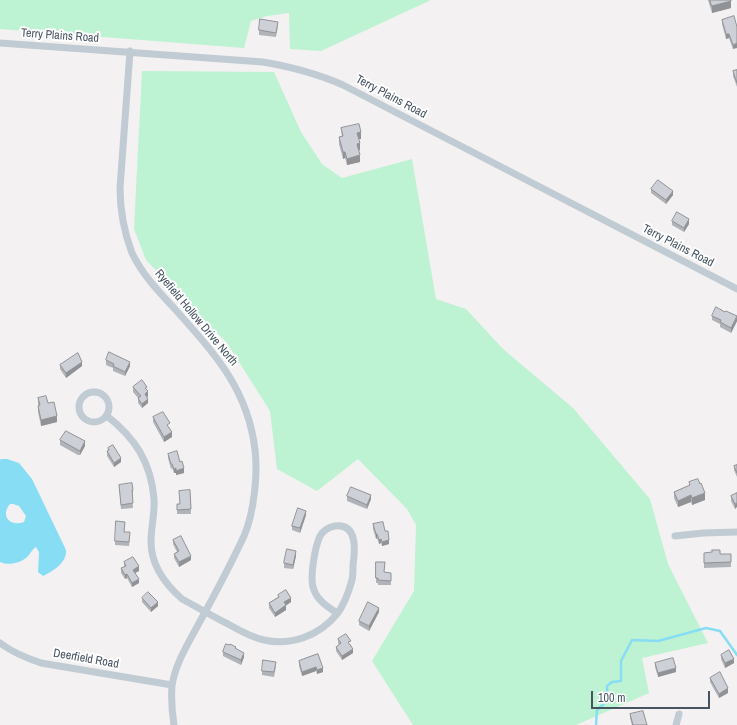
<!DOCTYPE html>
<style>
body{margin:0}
#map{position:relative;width:737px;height:725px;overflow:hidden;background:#f3f1f1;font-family:"Archivo Narrow",sans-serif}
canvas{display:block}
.scale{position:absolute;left:591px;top:691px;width:119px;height:18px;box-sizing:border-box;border:2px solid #475460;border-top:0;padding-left:5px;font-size:12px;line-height:14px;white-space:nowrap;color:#475460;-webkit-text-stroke:3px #fff;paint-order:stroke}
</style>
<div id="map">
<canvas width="737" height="725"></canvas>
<div class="scale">100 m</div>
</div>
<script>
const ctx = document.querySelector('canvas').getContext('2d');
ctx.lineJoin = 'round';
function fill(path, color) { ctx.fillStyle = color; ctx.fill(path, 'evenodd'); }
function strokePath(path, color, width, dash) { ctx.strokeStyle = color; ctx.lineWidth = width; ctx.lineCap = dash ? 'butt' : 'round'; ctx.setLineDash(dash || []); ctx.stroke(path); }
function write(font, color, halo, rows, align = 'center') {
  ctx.font = font + ' "Archivo Narrow",sans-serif'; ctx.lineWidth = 4; ctx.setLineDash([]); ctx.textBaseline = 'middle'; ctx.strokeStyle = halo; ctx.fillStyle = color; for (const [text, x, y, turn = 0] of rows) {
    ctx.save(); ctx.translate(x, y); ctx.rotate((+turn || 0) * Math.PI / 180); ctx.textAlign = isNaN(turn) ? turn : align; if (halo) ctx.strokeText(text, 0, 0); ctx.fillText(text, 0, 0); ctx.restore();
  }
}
fill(new Path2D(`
 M0,0H431L321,51L290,49L289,13L267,16L251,21L244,48L0,29Z
 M142,71L274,72L301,132L322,164L342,178L412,159L436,299L466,309L503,349L573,408L650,499L668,564L708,643L642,658L649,693L576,725H413L372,661L414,591L416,525L407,509L358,459L317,491L277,469L270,411L227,343L146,260L134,229Z`), '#bdf3d2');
fill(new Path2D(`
 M1,459H7L19,463L32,479L66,550C67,563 53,571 43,576L38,572L39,552L36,547C31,550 31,554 27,557C21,563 8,566 0,562V460ZM10,504H13L19,506L26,516L24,522C10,527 0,516 10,504Z`), '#87ddf3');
strokePath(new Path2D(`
 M596,725L597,710L607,701V686L612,682L621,681V661L632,640L658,641L706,628L720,631L737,655`), '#87ddf3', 2.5);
strokePath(new Path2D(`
 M0,43L263,62C292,67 316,73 343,85L737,289
 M130,51L120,188C120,210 124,232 132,253C142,274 158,291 174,308C213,352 248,388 255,450C258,474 254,513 244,536C230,566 214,596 198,625C188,644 175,664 172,686C171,699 172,712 174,725
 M79 407a15 15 0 1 1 30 0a15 15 0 1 1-30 0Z
 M107,416C135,438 151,462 154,499C155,513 151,527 151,542C151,566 165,584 182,599C197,607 212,616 228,624C239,630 250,637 264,640C291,646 319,636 337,614C344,605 349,591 352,580C353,576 353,570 353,565C355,551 358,523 335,526C329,527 323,531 320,536C315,547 309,579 314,590C318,601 328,607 337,613
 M675,536L703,533L737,532
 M0,643C13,653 26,658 41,663L172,685
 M676,725L679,714`), '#c1cbd3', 7);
fill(new Path2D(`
 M708,0H731V8L712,13Z
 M734,16L733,49L729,38L726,39L722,24V20Z
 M278,26L276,37L259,35V30Z
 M737,70V87L733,76V71Z
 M341,128L361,139H359L360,150H359L360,162L347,165L345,158L343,159L339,144V137H342Z
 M651,189L673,195L666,204L651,193Z
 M672,221L689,224L684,232L672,225Z
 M725,312L737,316V321L731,333L720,327V324L712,320V316Z
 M106,360L130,366L125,376L113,371V368L106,365Z
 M60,365L82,366L66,378L60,369Z
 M133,387L147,391L148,396L147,397L148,403L142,408L138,403V398L133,392Z
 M38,398L48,403L57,422L41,426L38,412Z
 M153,417L170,428L172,437L164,442L153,422Z
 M60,440L85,446L80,455H78L60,445Z
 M108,448L121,462L114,467L107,456V451L108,450Z
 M168,454L180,462L184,473L176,475V473H174L172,468L171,469L168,458Z
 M737,465V477L734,470V466Z
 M689,482L705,500L692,505L691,502L678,507L674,498V492L689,486Z
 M119,485L133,490V494L132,495L133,508L121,509Z
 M190,490L191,514H177V504H180Z
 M737,493L735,509L731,501V496Z
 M347,496L371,499L367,509L347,501Z
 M306,515L300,533L292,530V526Z
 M373,524L389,544L382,546L381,543L379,544L377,538L376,539L373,529Z
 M125,526L124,532L130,537L129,546L115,545V541Z
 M173,540L191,560L179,567L174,558V554L177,552L173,544Z
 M704,553L720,554H731V567L704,568Z
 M296,556L293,569L284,568V563Z
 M124,562L139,571L135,573L139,583L132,587L127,578L125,579L121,573V568L124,567Z
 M376,562L384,572L391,573V585H378V583H376Z
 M278,595L291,602L286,605V610L275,617L269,608V603L278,597Z
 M142,598L158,606L151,612L142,602Z
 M379,612L369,631L359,625V621Z
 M338,639L351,645L353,653L342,660L336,651V647L339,645L338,643Z
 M236,649L244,657L241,665L223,656V652Z
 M318,654L323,672L317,674L316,671L302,676L299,666V661Z
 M721,655L734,663L725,668L721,659Z
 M655,663L676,672L658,677L655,667Z
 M276,666L274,677L262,675V671Z
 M710,678L728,693L719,698L710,682Z
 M630,714L647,725H632L630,718Z`), '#b0b3b8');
fill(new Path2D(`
 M731,1V8L712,13V6Z
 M726,34H729V38L726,39Z
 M737,43V48L733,49V45Z
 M361,132V139H357V133Z
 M360,143V150L357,151V144Z
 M343,152H345V158L343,159Z
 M360,155V162L347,165V159Z
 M673,191V195L666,204V200Z
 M689,219V224L684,232V228Z
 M737,317V321L731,333V328Z
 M82,362V366L66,378V373Z
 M130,362V366L125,376V372Z
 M148,391V396L145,399V394Z
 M148,399V403L142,408V404Z
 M57,416V422L41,426V420Z
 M172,432V437L164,442V437Z
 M85,441V446L80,455V451Z
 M121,458V462L114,467V463Z
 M176,468V473H174V469Z
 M184,468V473L176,475V471Z
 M705,493V500L692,505V498Z
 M371,495V499L367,509V505Z
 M691,495V502L678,507V501Z
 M737,503V507L735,509V504Z
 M306,511V515L300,533V528Z
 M376,534H377V538L376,539Z
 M381,539V543L379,544V540Z
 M389,540V544L382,546V542Z
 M296,551V556L293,569V565Z
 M191,556V560L179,567V562Z
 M139,566V571L133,574V570Z
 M127,574V578L125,579V575Z
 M139,579V583L132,587V583Z
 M291,598V602L284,607V602Z
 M158,602V606L151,612V608Z
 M286,605V610L275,617V613Z
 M379,608V612L369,631V626Z
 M353,649V653L342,660V656Z
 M244,653V657L241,665V660Z
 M734,659V663L725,668V663Z
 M316,667V671L302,676V672Z
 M323,668V672L317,674V670Z
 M676,668V672L658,677V673Z
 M728,688V693L719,698V694Z`), '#909296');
const building = new Path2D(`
 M710,0H731V1L712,6Z
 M734,16L737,27V43L733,45L729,34H726L722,20Z
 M260,19L278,22L276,33L259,30Z
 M737,70V83L733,71Z
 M359,124L361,132L357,133L360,143L357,144L360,155L347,159L345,152H343L339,137L343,136L341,128Z
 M658,180L673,191L666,200L651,189Z
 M677,212L689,219L684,228L672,221Z
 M716,307L725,312L726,311L737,316L731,328L720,322L721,320L712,316Z
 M109,352L130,362L125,372L113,366L114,364L106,360Z
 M78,353L82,362L66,373L60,365Z
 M142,380L147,387L145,388L148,391L145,394L148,399L142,404L138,398L141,396L133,387Z
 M46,396L48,403L54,402L57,416L41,420L38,406L40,405L38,398Z
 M163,412L170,423L167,425L172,432L164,437L153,417Z
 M66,431L85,441L80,451L78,450L60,440Z
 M113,445L121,458L114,463L107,451L109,450L108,448Z
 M177,451L180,462L182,461L184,468L176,471V468L174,469L172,464H171L168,454Z
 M737,465V473L734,466Z
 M698,479L700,484L701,483L705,493L692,498L691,495L678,501L674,492L690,485L689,482Z
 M132,483L133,490H132L133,503L121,505L119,485Z
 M351,487L371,495L367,505L347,496Z
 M190,490L191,509L177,510V504H180L179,491Z
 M737,493V503L735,504L731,496Z
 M298,508L306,511L300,528L292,526Z
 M116,521L125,522L124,532H130L129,542L115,541Z
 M383,522L385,531H388L389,540L382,542L381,539L379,540L377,534H376L373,524Z
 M181,536L191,556L179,562L174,554L179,551L173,540Z
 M287,549L296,551L293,565L284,563Z
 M712,550H720V554H731V562L704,563V553L712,552Z
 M133,557L139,566L133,570L139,579L132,583L127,574L125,575L121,568L126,566L124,562Z
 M376,562H385L384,572L391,573V581L378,580V578H376Z
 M286,590L291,598L284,602L286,605L275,613L269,603L279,597L278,595Z
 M148,592L158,602L151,608L142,598Z
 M368,602L379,608L369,626L359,621Z
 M346,634L351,641L348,642L353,649L342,656L336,647L341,643L338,639Z
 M226,644L229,645L230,644L236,647L235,648L244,653L241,660L223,652Z
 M729,650L734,659L725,663L721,655Z
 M318,654L323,668L317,670L316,667L302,672L299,661Z
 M673,658L676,668L658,673L655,663Z
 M263,660L276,662L274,672L262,671Z
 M720,672L728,688L719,694L710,678Z
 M643,711L647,725H633L630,714Z`);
fill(building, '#cdd0d6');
strokePath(building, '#909296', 1);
write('12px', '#475460', '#fff', [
 ["Terry Plains Road",60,36,4],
 ["Terry Plains Road",391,97,28],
 ["Terry Plains Road",678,246,27],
 ["Ryefield Hollow Drive North",196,318,50],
 ["Deerfield Road",86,659,10]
]);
</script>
